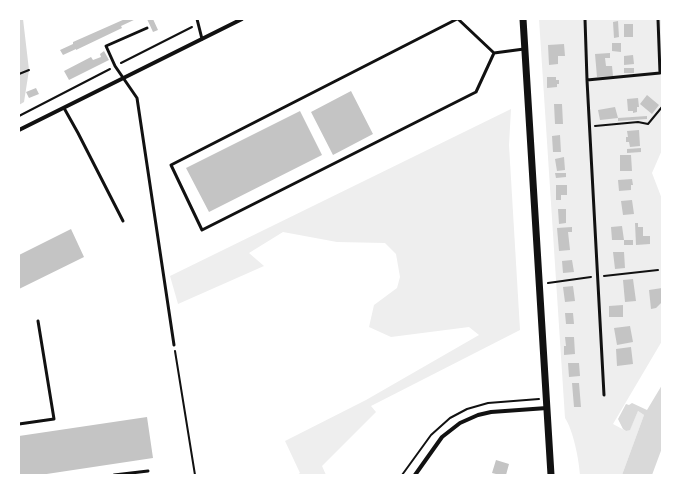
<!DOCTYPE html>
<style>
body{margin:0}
#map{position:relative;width:681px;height:494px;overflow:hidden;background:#fff;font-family:Rubik,sans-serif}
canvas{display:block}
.frame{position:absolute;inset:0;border:20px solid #fff;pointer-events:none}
</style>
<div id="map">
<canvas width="681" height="494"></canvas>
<div class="frame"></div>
</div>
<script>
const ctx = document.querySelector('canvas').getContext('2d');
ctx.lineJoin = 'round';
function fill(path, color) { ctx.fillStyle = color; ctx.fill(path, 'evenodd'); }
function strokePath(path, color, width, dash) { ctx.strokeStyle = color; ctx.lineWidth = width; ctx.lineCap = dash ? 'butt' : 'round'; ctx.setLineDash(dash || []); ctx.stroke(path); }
fill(new Path2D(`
 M539,19H662V150L652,173L662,199V341L613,424L626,431L630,429L638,411L644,415L622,475H580C579,459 573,430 565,418Z
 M511,109L509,145L520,330L371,406L376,412L322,466L326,475H297L300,473L285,441L366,400L479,335L469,327L391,337L369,327L374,305L397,288L400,277L396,254L385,243L337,242L283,232L249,253L264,266L178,304L170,276Z`), '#eee');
fill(new Path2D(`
 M19,19H23L29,70L24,102L19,105Z
 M662,385V448L652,475H622L644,415L638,411L630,430L626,431L623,429L618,419L626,404L629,405L632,403L647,410Z`), '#d9d9d9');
fill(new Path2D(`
 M125,19H136L121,26L122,28L76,50V49L63,55L60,50L73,44V42Z
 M147,19H153L158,30L153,32Z
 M618,21L619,37L614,38L613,22Z
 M624,24H633V37H624Z
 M612,43H621V52L612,51Z
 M564,44L565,56H558V64L549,65L548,45Z
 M104,51L109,60L69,80L64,71L91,57L93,60L101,57L100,54Z
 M610,53V58H605L606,66H612L613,76L597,77L595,54Z
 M633,55L634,64L624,65V56Z
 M624,68H634V73H624Z
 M547,77H556V80H559V84H557V87L547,88Z
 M36,88L39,94L29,98L26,92Z
 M351,91L373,134L333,155L311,112Z
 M647,95L659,105L652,114L640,104Z
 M638,98L639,107H637V112L633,113V111H628L627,99Z
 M554,104H562L563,124H555Z
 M615,107L618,118L600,120L598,110Z
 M300,111L322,155L209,212L186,168Z
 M647,116V119L618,121V118Z
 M639,130L640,146L630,147L629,142H626V137H628L627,131Z
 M560,135L561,152H553L552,136Z
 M641,148V152L627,153V149Z
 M620,155H631L632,171H620Z
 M564,157L565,170L557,171L555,159Z
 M555,173H566V177L556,178Z
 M632,179L633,185H631V190L619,191L618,180Z
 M556,185H567V195H561V200H556Z
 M632,200L634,214L623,215L621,201Z
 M558,209H566V223L559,224Z
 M635,223H638V227H643V236H650V244L636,245Z
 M622,226L624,240H633V245H624V240H612L611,227Z
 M572,227V232H568L570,250L559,251L557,228Z
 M71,229L84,257L19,289V255Z
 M613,252H624L625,268L615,269Z
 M572,260L574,272L563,273L562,261Z
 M633,279L636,301L625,302L623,280Z
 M573,286L575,301L565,302L563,287Z
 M662,288V302L656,308L651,309L649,290Z
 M623,305V317H609V306Z
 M565,313H573L574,324H566Z
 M630,326L633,342L617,345L614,328Z
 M565,337H574L575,354L564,355V346H566Z
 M631,347L633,364L617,366L616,349Z
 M568,363H579L580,376L569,377Z
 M572,383H579L581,407H574Z
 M147,417L153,458L40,475H19V436Z
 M496,460L509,464L506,475H500L492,473Z`), '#c4c4c4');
strokePath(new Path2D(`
 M121,63L192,27
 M19,74L29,70
 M19,116L110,69
 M595,126L638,122L648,124L662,107
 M604,276L658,270
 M548,283L591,277
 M175,351L195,475
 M402,475L431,435L450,418L467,409L488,403L539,399`), '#111', 2);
strokePath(new Path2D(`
 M197,19L202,39
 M457,19L171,165L202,230L476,92L494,53
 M458,19L494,53
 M585,19L587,80L604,395
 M147,28L106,46L115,66L137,98L174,345
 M494,53L524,49
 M587,80L660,73L658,19
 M64,108L78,133L123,221
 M19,424L54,419L38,321
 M114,475L148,471`), '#111', 3);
strokePath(new Path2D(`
 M19,130L242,19
 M415,475L442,437L460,423L478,415L491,412L547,408`), '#111', 4);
strokePath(new Path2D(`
 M523,19L551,475`), '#111', 7);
</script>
